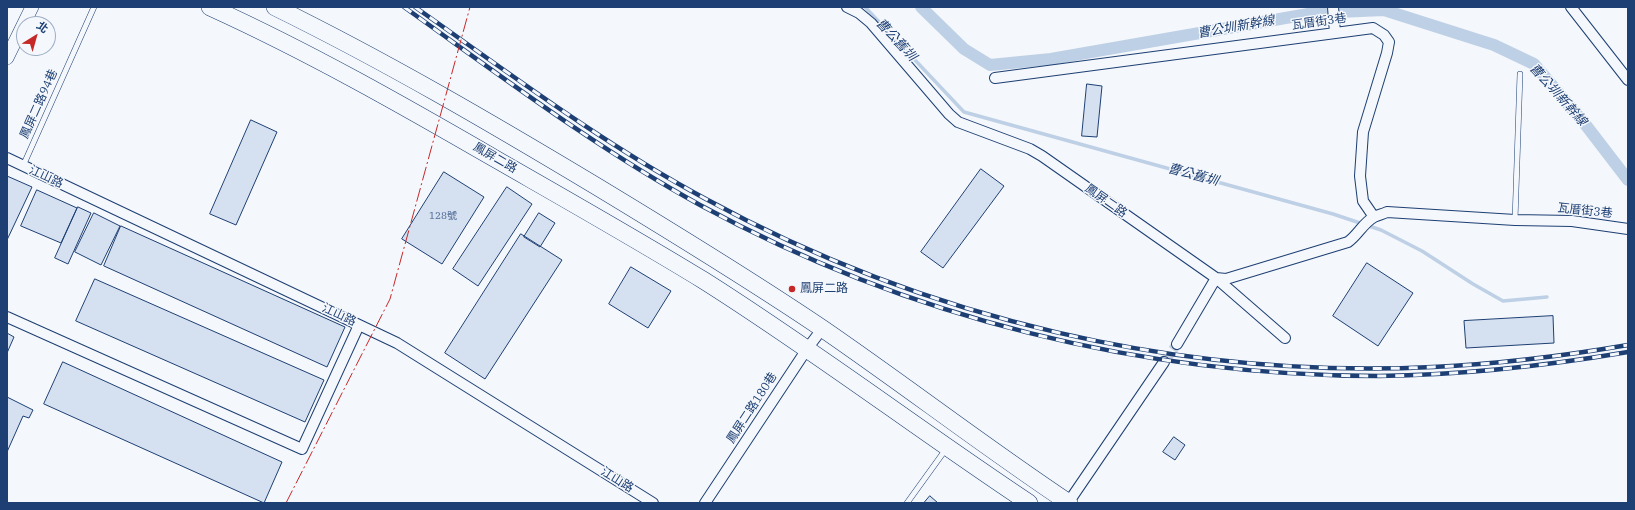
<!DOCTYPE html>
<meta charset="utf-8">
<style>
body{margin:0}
#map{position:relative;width:1635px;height:510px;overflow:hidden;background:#f4f7fb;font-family:"IBM Plex Serif","Noto Sans TC",serif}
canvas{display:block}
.frame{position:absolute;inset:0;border:8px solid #1d3f73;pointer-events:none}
.north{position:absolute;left:16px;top:16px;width:40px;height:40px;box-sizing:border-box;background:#f4f7fb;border:1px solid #9eadc5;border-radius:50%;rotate:37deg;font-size:11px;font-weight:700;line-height:16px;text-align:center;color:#1d3f73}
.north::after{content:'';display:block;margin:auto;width:14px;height:18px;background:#c62828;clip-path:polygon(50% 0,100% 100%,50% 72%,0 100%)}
</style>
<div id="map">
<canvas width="1635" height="510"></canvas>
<div class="frame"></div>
<div class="north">北</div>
</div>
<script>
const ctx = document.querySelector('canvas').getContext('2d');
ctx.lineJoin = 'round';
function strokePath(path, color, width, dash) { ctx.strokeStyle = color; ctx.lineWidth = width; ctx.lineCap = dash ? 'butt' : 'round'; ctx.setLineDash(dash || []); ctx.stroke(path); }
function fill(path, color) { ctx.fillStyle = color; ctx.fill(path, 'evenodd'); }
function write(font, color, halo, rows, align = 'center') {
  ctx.font = font + ' "IBM Plex Serif","Noto Sans TC",serif'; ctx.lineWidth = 3; ctx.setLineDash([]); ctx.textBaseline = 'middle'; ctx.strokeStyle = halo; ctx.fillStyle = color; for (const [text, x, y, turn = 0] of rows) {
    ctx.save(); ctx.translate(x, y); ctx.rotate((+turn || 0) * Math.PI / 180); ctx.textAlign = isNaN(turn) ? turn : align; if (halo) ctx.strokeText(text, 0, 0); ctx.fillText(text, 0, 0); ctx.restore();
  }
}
strokePath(new Path2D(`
 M865,7L964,112L1333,214L1381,230L1422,251L1473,284L1503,301L1547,297
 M1384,10L1385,7`), '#bed0e5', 3.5);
strokePath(new Path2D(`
 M921,7L964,49L990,65L1051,59L1314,13L1384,10L1494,45L1534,64L1585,124L1628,180`), '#bed0e5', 12);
const building = new Path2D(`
 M1087,84L1102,86L1097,137L1082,136Z
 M251,120L277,132L236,225L210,214Z
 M981,169L1004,186L943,268L921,252Z
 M444,172L484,197L442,264L402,239Z
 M7,176L32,187L7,240Z
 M507,187L532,204L478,286L453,269Z
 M37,190L77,208L61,243L21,226Z
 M78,207L91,213L68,264L55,258Z
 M94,213L120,226L101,265L75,252Z
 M539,213L555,223L540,247L524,237Z
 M121,226L345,327L327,367L104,266Z
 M521,234L562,260L485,379L445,353Z
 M1367,263L1413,293L1378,346L1333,316Z
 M631,267L671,291L648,328L609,304Z
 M95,279L324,380L305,422L76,321Z
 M1553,316L1554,343L1466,348L1464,321Z
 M7,333L14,337L7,353Z
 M63,362L282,462L264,503L44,404Z
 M7,397L33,410L29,418L23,416L7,452Z
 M1174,437L1185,445L1175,460L1163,452Z
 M930,496L938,503H924Z`);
fill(building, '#d5e0f0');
strokePath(building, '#1d3f73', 1);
strokePath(new Path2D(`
 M1164,362L1177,344`), '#c9d2e0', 10, [10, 5]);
const service = new Path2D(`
 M23,166L94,7
 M1515,220L1520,74
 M907,503L946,449`);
const minor = new Path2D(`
 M847,7L859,13L871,23L949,114L958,122L1030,149L1042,156L1216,278L1226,279L1348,242C1358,235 1363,223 1374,217C1378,215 1383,214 1387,212L1515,220L1572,221L1628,229
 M1333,7L1335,33
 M1571,7L1628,80
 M995,78L1373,28L1384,35L1389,42L1387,53L1363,132L1360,176L1363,201L1374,217
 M7,158L397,343L653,503
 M7,317L302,449L359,325
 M1177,344L1216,278L1285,338
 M705,503L807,349L822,329
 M1068,503L1164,362`);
const tertiary = new Path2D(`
 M7,58L32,7`);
const primary = new Path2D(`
 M210,7C309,52 404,106 499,161C567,200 636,239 703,280C814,350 919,430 1029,503
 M275,7C385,61 491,123 596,186C672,232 749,279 823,329C906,386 985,447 1069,503`);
strokePath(service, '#1d3f73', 6);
strokePath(minor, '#1d3f73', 12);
strokePath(tertiary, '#1d3f73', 14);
strokePath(primary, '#1d3f73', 18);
strokePath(service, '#f4f7fb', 5);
strokePath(minor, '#f4f7fb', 10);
strokePath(tertiary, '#f4f7fb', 13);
strokePath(primary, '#f4f7fb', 17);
const rail = new Path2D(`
 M404,7C501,76 596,148 700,205C908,318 1143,376 1379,376C1462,375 1545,366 1628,352
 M415,7C509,73 602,143 704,198C925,319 1181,379 1433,367C1499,364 1563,356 1628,345`);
strokePath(rail, '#1d3f73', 4.5);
strokePath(rail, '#f4f7fb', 3, [9]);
strokePath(new Path2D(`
 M286,503L390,299L470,7`), '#c62828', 1, [14, 3, 2, 3]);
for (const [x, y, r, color] of [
 [792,289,4,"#c62828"]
]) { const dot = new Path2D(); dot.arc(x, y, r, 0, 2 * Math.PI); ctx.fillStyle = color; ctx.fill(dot); strokePath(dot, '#f4f7fb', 1.5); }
write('10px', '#4b6792', null, [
 ["128號",443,216]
]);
write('12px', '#1d3f73', '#f4f7fb', [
 ["瓦厝街3巷",1319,22,-8],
 ["鳳屏二路94巷",39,104,-66],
 ["鳳屏二路",495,158,30],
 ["江山路",46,177,25],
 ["鳳屏二路",1106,201,35],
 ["瓦厝街3巷",1585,211,6],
 ["江山路",339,315,25],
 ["鳳屏二路180巷",752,408,-57],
 ["江山路",617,480,32]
]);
write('12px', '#1d3f73', '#f4f7fb', [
 ["鳳屏二路",800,289]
], 'left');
write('italic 13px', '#1d3f73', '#f4f7fb', [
 ["曹公圳新幹線",1236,27,-10],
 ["曹公舊圳",896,40,47],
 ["曹公圳新幹線",1558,95,48],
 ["曹公舊圳",1193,175,15]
]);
</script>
